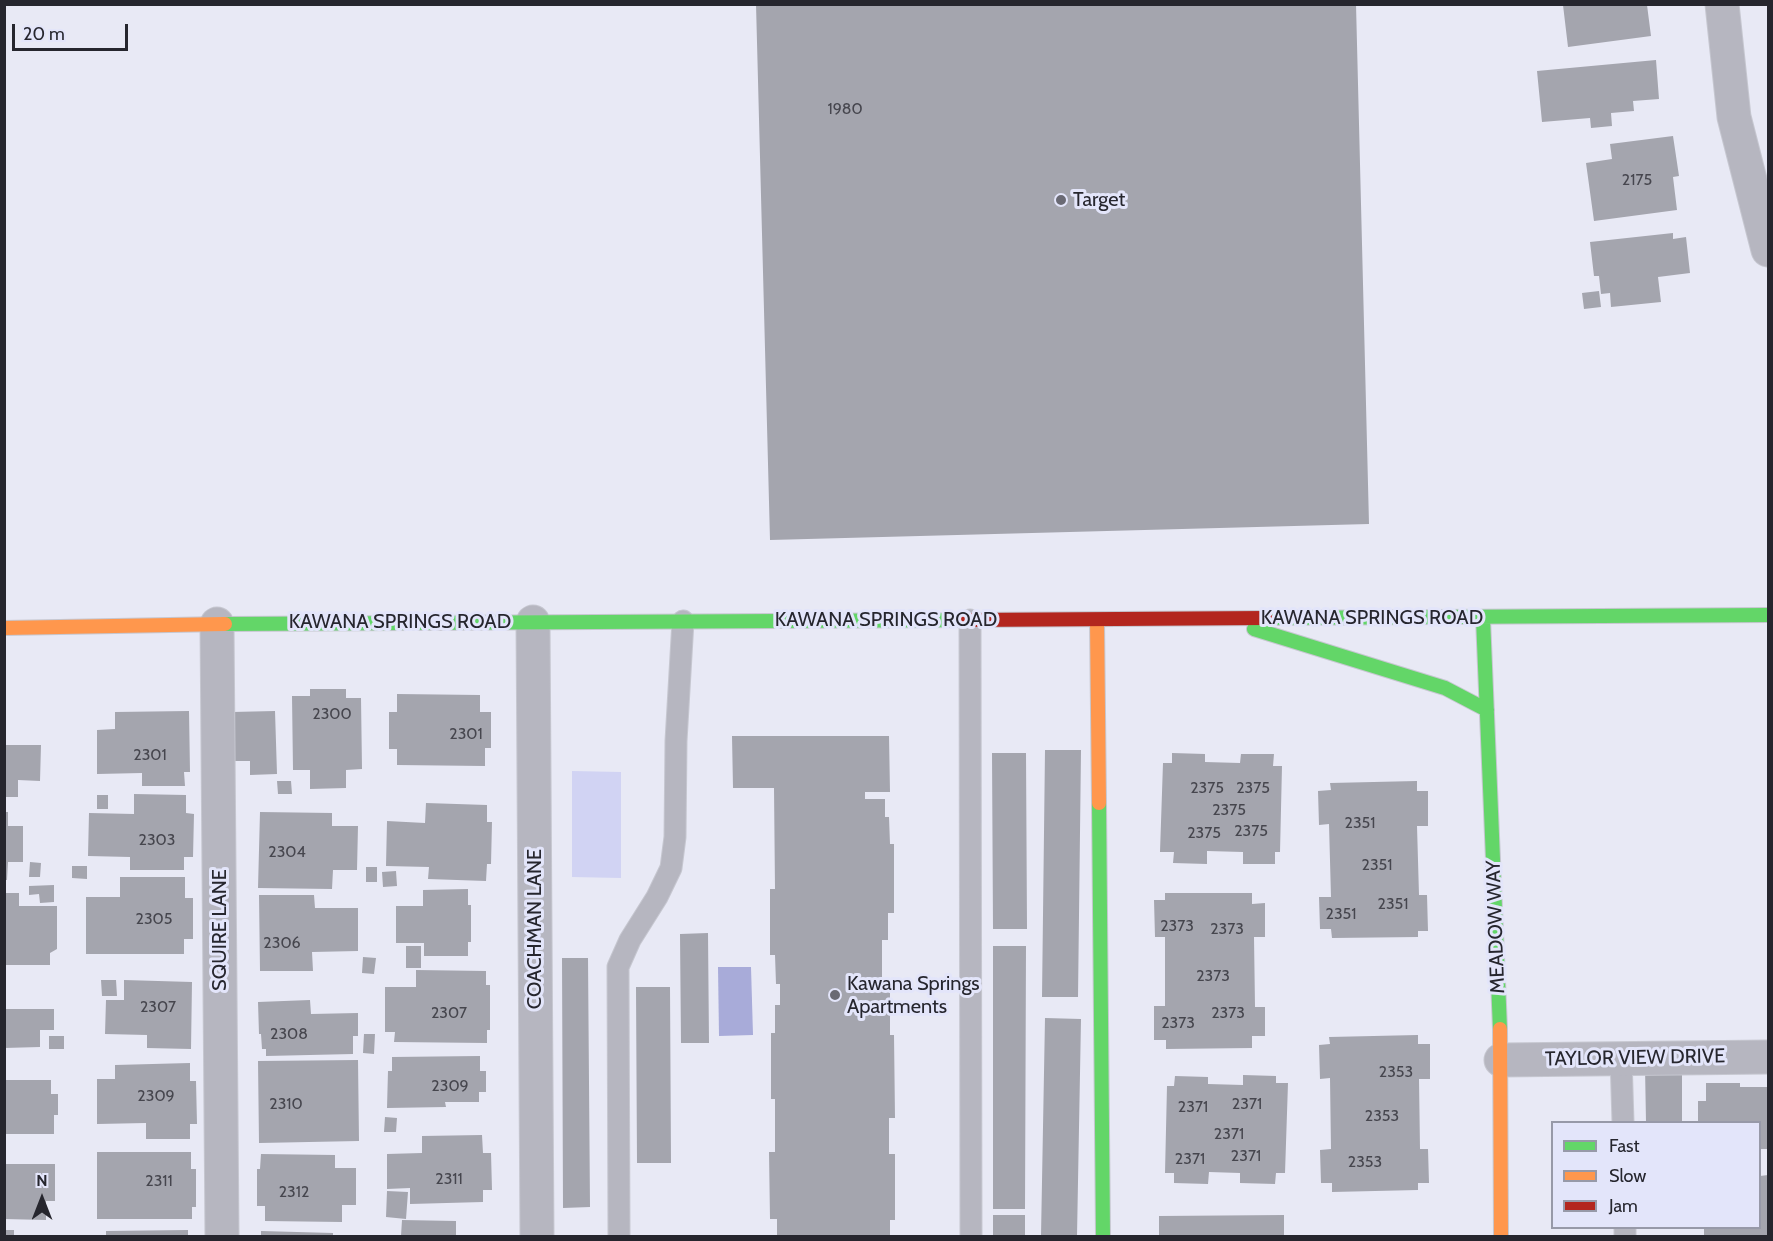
<!DOCTYPE html>
<style>
body{margin:0}
#map{position:relative;width:1773px;height:1241px;overflow:hidden;background:#e8e9f5;font-family:Cabin,sans-serif}
canvas{display:block}
.frame{position:absolute;inset:0;border:6px solid #26262e;pointer-events:none}
.legend{position:absolute;left:1551px;top:1121px;width:210px;height:108px;box-sizing:border-box;background:#e3e5fa;border:2px solid #9799a8;margin:0;padding:8px 10px;list-style:none;font-size:18px;color:#26262e}
.legend li{display:flex;align-items:center;gap:12px;height:30px}
.legend b{width:30px;border:2px solid #9799a8}
.north{position:absolute;left:12px;top:1169px;width:60px;height:60px;-webkit-text-stroke:4px #e3e5fa;paint-order:stroke;rotate:0deg;font-size:16px;font-weight:700;line-height:24px;text-align:center;color:#26262e}
.north::after{content:'';display:block;margin:auto;width:21px;height:27px;background:#26262e;clip-path:polygon(50% 0,100% 100%,50% 72%,0 100%)}
.scale{position:absolute;left:12px;top:24px;width:116px;height:27px;box-sizing:border-box;border:3px solid #26262e;border-top:0;padding-left:8px;font-size:18px;line-height:21px;white-space:nowrap;color:#26262e;-webkit-text-stroke:4px #e3e5fa;paint-order:stroke}
</style>
<div id="map">
<canvas width="1773" height="1241"></canvas>
<div class="frame"></div>
<ul class="legend">
<li><b style="height:8px;background:#63d668"></b>Fast</li>
<li><b style="height:8px;background:#ff974d"></b>Slow</li>
<li><b style="height:8px;background:#b3261e"></b>Jam</li>
</ul>
<div class="north">N</div>
<div class="scale">20 m</div>
</div>
<script>
const ctx = document.querySelector('canvas').getContext('2d');
ctx.lineJoin = 'round';
function fill(path, color) { ctx.fillStyle = color; ctx.fill(path, 'evenodd'); }
function strokePath(path, color, width, dash) { ctx.strokeStyle = color; ctx.lineWidth = width; ctx.lineCap = dash ? 'butt' : 'round'; ctx.setLineDash(dash || []); ctx.stroke(path); }
function write(font, color, halo, rows, align = 'center') {
  ctx.font = font + ' Cabin,sans-serif'; ctx.lineWidth = 6; ctx.setLineDash([]); ctx.textBaseline = 'middle'; ctx.strokeStyle = halo; ctx.fillStyle = color; for (const [text, x, y, turn = 0] of rows) {
    ctx.save(); ctx.translate(x, y); ctx.rotate((+turn || 0) * Math.PI / 180); ctx.textAlign = isNaN(turn) ? turn : align; if (halo) ctx.strokeText(text, 0, 0); ctx.fillText(text, 0, 0); ctx.restore();
  }
}
fill(new Path2D(`
 M572,771L621,772V878L572,877Z`), '#d1d3f3');
fill(new Path2D(`
 M718,967H751L753,1035L719,1036Z`), '#a8abd9');
fill(new Path2D(`
 M756,4H1356L1369,524L770,540Z
 M1563,5H1647L1651,36L1568,47Z
 M1656,60L1659,99L1633,101L1634,111L1611,113L1612,126L1591,128L1590,118L1542,122L1537,71Z
 M1673,136L1679,176L1673,177L1677,210L1594,221L1586,163L1612,159L1610,144Z
 M1673,233V239L1686,237L1690,273L1658,277L1661,302L1611,307L1610,293L1601,294L1599,276H1594L1590,242Z
 M1599,291L1601,307L1584,309L1582,293Z
 M310,689H346V698H361L362,769L346,770V788L310,789V770H293L292,696H310Z
 M397,694L480,695V712H491V748H485V766L397,765V749H389V712H397Z
 M189,711L190,772H184L185,786H142V773L97,774V730L115,729V712Z
 M275,711L277,774L250,775V761H233L232,712Z
 M732,736H889L890,792H865V799H885V817H889L890,844H894V913H888V940H882V985H890V1035H894L895,1118H889V1154H895V1220H890V1236H777V1219H770L769,1152H775V1099H771V1033H775V1005H780V984H776L775,955H770V889H775L774,788H733Z
 M4,745H41L40,781L18,780V797H4Z
 M1045,750H1081L1078,997H1042Z
 M992,753H1026L1027,929H993Z
 M1172,753L1205,754V762L1240,763L1241,754H1274L1273,766H1282L1280,852H1275V864H1243V852L1207,851V864L1173,863L1174,852H1160L1163,763H1172Z
 M277,781H291L292,794H278Z
 M1417,781V791H1428V826H1417L1419,895H1427L1428,931H1418V937L1332,938L1331,929H1320L1319,897H1331L1329,824L1319,825L1318,791L1331,790L1330,783Z
 M134,794L186,795V813L194,814L193,857H184V870H130V857L88,856L89,813L134,814Z
 M97,795H108V809H97Z
 M426,803L487,805V822H492L491,864H487L486,881L428,879L429,867L386,866L387,821L425,823Z
 M4,812H8V826H23V862H8L7,880H4Z
 M260,812L332,813V826H358L357,870H333L332,889L258,888Z
 M30,862L41,863L40,877H29Z
 M72,866H87V879L72,878Z
 M366,867H377V882H366Z
 M396,871L397,886L383,887L382,872Z
 M120,877H185V898H193V939H184V954H86V897H120Z
 M54,885V902L40,903L39,894L29,895V886Z
 M468,889V905H471V942H468V956H424V943H396V906H423V890Z
 M4,893H19V906H57V949L50,953V965H4Z
 M1165,893H1252V904L1265,903V937H1254L1255,1007H1265V1036H1252V1048L1166,1049V1040H1154V1006H1165V937H1155L1154,900H1165Z
 M259,895H314L315,908H358V951L312,952L313,971H260Z
 M708,933L709,1043H681L680,934Z
 M406,946H421V968H406Z
 M993,946H1026L1025,1209H993Z
 M363,957L376,958L374,974L362,973Z
 M562,958H588L590,1207L563,1208Z
 M416,970L486,971V985H490V1030H487V1043L394,1042L395,1032H385V987H416Z
 M101,980H116L117,996H102Z
 M124,980L192,982L191,1049L147,1048V1035L105,1034L106,1000H124Z
 M636,987H670L671,1163H637Z
 M310,1000L311,1014L358,1013V1036H353V1054L266,1056V1049H262L261,1034H259L258,1002Z
 M4,1009H54V1030H40V1047L4,1048Z
 M1045,1018L1081,1019L1077,1236H1041Z
 M364,1034H375L374,1054L363,1053Z
 M1418,1035V1044H1430V1079H1419L1420,1149H1428L1429,1183H1418V1190L1332,1192V1183H1321L1320,1150L1331,1149L1330,1078L1320,1079L1319,1045L1330,1044L1329,1037Z
 M49,1036H64V1049H49Z
 M480,1056V1071H486V1092H479V1102H445L446,1107L387,1108L388,1071H392V1057Z
 M358,1060L359,1141L259,1143L258,1061Z
 M190,1063V1081H196L197,1124H190V1139H146V1123L97,1124V1079H115V1065Z
 M1682,1066V1122H1646L1645,1067Z
 M1243,1075L1276,1076V1083H1288L1285,1173H1276L1275,1184L1240,1183V1173L1209,1172L1208,1184L1174,1183V1173H1165L1167,1086H1174L1175,1076L1208,1077V1084L1243,1085Z
 M4,1080H51V1094H58V1115H54V1134H4Z
 M1706,1083H1740V1087H1768V1149H1760V1122H1698V1101H1706Z
 M385,1117L397,1118L396,1132H384Z
 M482,1135L483,1153H491L492,1190H483V1202L410,1204V1188L387,1189V1154L422,1153V1136Z
 M97,1152H191V1169H196V1207H192V1219H97Z
 M261,1154L335,1155V1168H356V1205H342V1222L265,1221V1206H257V1169H260Z
 M4,1164H55V1201H46V1220L4,1219Z
 M1768,1175V1236H1704V1228H1760V1176Z
 M387,1191L408,1192L406,1219L386,1217Z
 M993,1215H1025V1236H993Z
 M1284,1215V1236H1159V1216Z
 M402,1220L456,1221V1236H401Z
 M4,1230H14V1236H4Z
 M188,1230V1236H106V1231Z
 M261,1231L333,1233V1236H261Z`), '#a4a5ae');
const lane = new Path2D(`
 M970,620L971,1236
 M1621,1058L1623,1122
 M1625,1228V1236
 M619,1236L618,967L630,940L657,897L671,868L675,837L676,741L683,621`);
const street = new Path2D(`
 M1722,4L1734,117L1768,250
 M533,622L537,1236
 M217,624L222,1236
 M1501,1060L1768,1057`);
const fast = new Path2D(`
 M1266,618L1768,615
 M1483,618L1500,1029
 M225,624L967,620
 M1254,629L1445,688L1487,710
 M1099,803L1103,1236`);
const slow = new Path2D(`
 M1097,620L1099,803
 M4,628L225,624
 M1500,1029L1501,1236`);
const jam = new Path2D(`
 M967,620L1266,618`);
strokePath(lane, '#c6c7d0', 23);
strokePath(street, '#c6c7d0', 35);
strokePath(fast, '#c6c7d0', 16);
strokePath(slow, '#c6c7d0', 16);
strokePath(jam, '#c6c7d0', 16);
strokePath(lane, '#b6b6c0', 21);
strokePath(street, '#b6b6c0', 33);
strokePath(fast, '#63d668', 14);
strokePath(slow, '#ff974d', 14);
strokePath(jam, '#b3261e', 14);
for (const [x, y, r, color] of [
 [1061,200,6,"#6a6a74"],
 [835,995,6,"#6a6a74"]
]) { const dot = new Path2D(); dot.arc(x, y, r, 0, 2 * Math.PI); ctx.fillStyle = color; ctx.fill(dot); strokePath(dot, '#e3e5fa', 2); }
write('16px', '#46464e', null, [
 ["1980",845,109],
 ["2175",1637,180],
 ["2300",332,714],
 ["2301",466,734],
 ["2301",150,755],
 ["2375",1207,788],
 ["2375",1253,788],
 ["2375",1229,810],
 ["2351",1360,823],
 ["2375",1251,831],
 ["2375",1204,833],
 ["2303",157,840],
 ["2304",287,852],
 ["2351",1377,865],
 ["2351",1393,904],
 ["2351",1341,914],
 ["2305",154,919],
 ["2373",1177,926],
 ["2373",1227,929],
 ["2306",282,943],
 ["2373",1213,976],
 ["2307",158,1007],
 ["2307",449,1013],
 ["2373",1228,1013],
 ["2373",1178,1023],
 ["2308",289,1034],
 ["2353",1396,1072],
 ["2309",450,1086],
 ["2309",156,1096],
 ["2310",286,1104],
 ["2371",1247,1104],
 ["2371",1193,1107],
 ["2353",1382,1116],
 ["2371",1229,1134],
 ["2371",1246,1156],
 ["2371",1190,1159],
 ["2353",1365,1162],
 ["2311",449,1179],
 ["2311",159,1181],
 ["2312",294,1192]
]);
write('20px', '#26262e', '#e3e5fa', [
 ["Target",1073,200],
 ["Kawana Springs",847,984],
 ["Apartments",847,1007]
], 'left');
write('20px', '#26262e', '#e3e5fa', [
 ["KAWANA SPRINGS ROAD",1372,618],
 ["KAWANA SPRINGS ROAD",886,620],
 ["KAWANA SPRINGS ROAD",400,622],
 ["MEADOW WAY",1496,927,-92],
 ["COACHMAN LANE",535,929,-90],
 ["SQUIRE LANE",220,930,-90],
 ["TAYLOR VIEW DRIVE",1635,1058,-1]
]);
</script>
